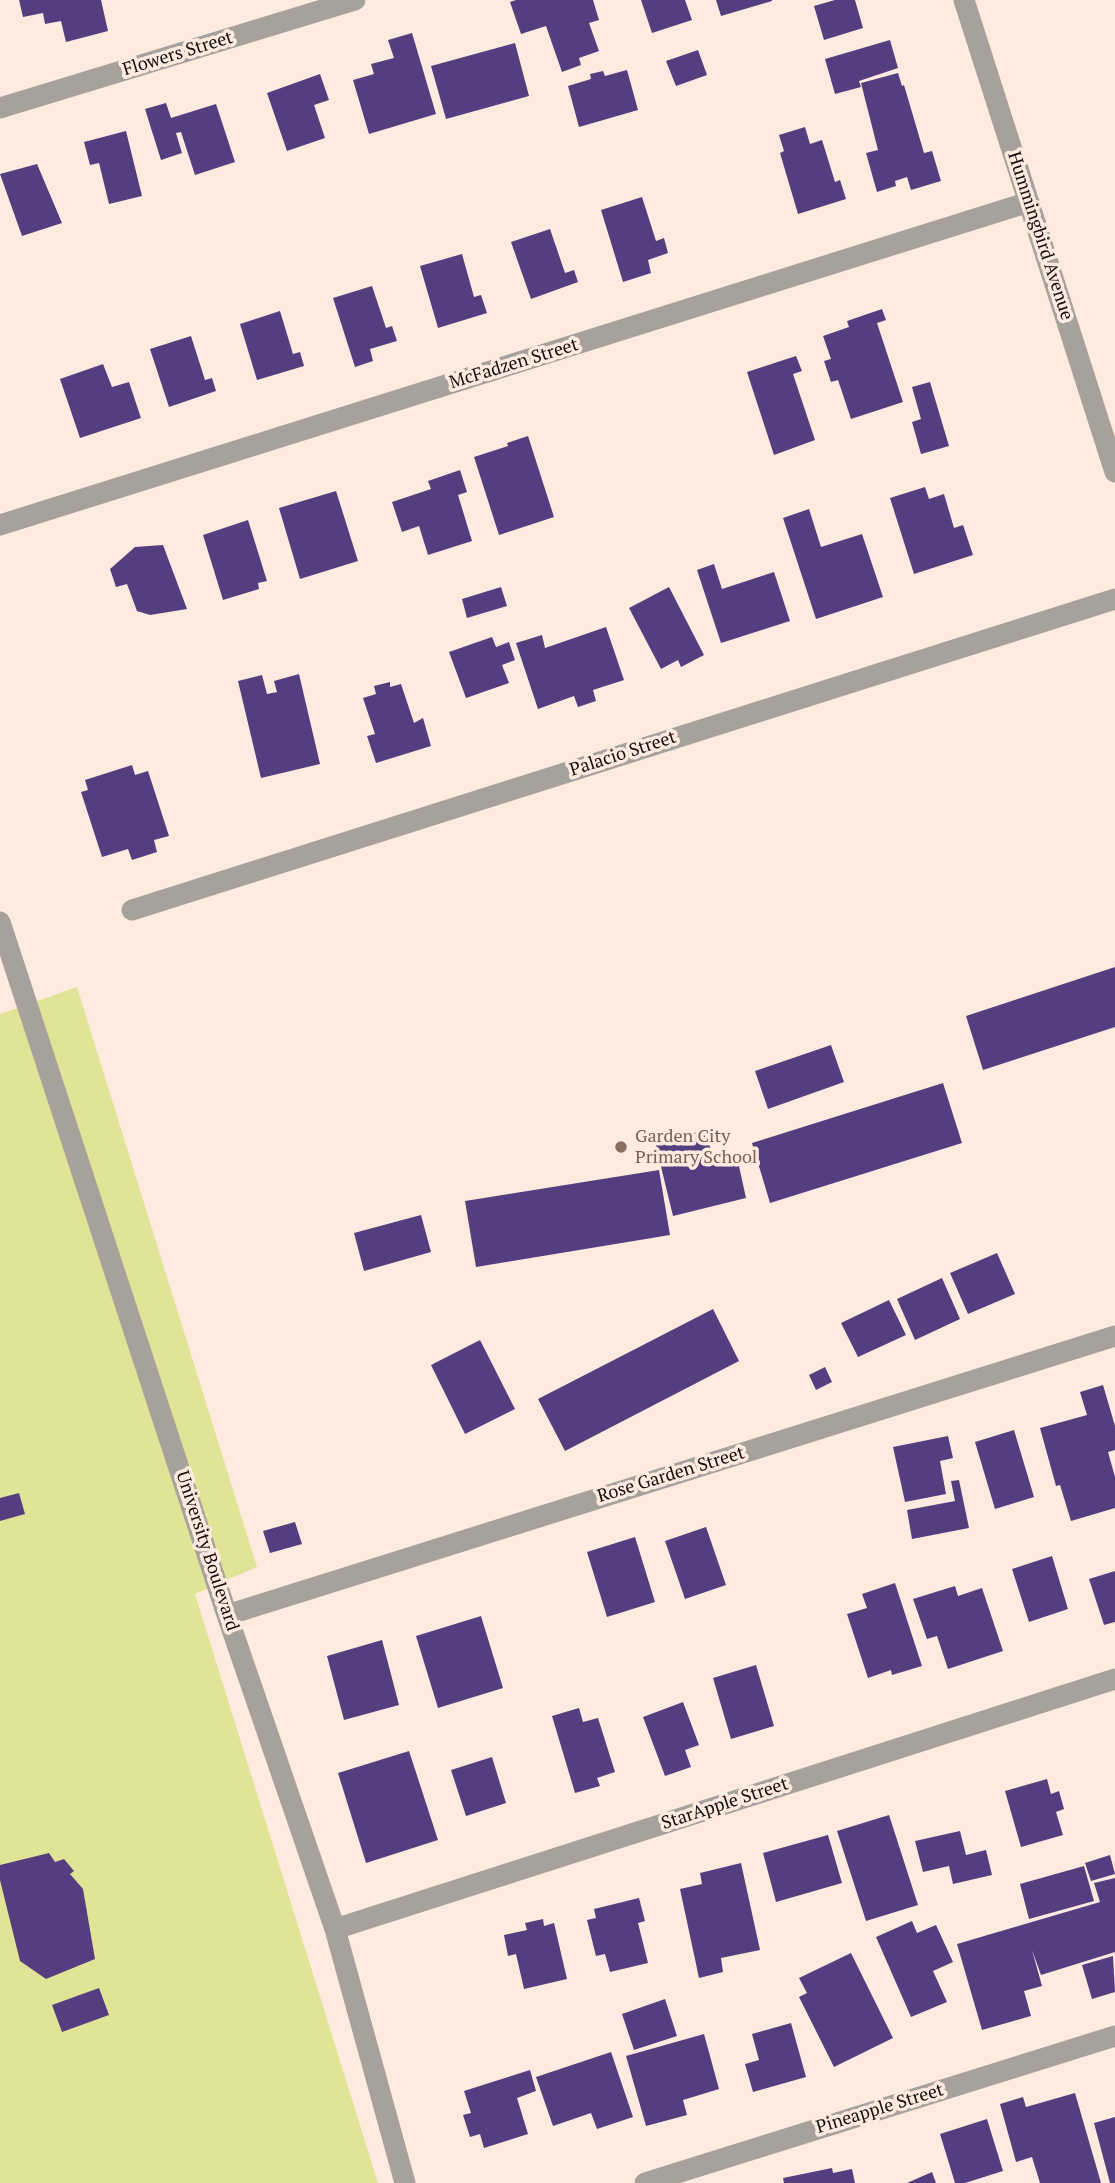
<!DOCTYPE html>
<style>
body{margin:0}
canvas{display:block;background:#feebe0}
</style>
<canvas width="1115" height="2183"></canvas>
<script>
const ctx = document.querySelector('canvas').getContext('2d');
ctx.lineJoin = 'round';
function fill(path, color) { ctx.fillStyle = color; ctx.fill(path, 'evenodd'); }
function strokePath(path, color, width, dash) { ctx.strokeStyle = color; ctx.lineWidth = width; ctx.lineCap = dash ? 'butt' : 'round'; ctx.setLineDash(dash || []); ctx.stroke(path); }
function write(font, color, halo, rows, align = 'center') {
  ctx.font = font + ' "PT Serif",serif'; ctx.lineWidth = 7; ctx.setLineDash([]); ctx.textBaseline = 'middle'; ctx.strokeStyle = halo; ctx.fillStyle = color; for (const [text, x, y, turn = 0] of rows) {
    ctx.save(); ctx.translate(x, y); ctx.rotate((+turn || 0) * Math.PI / 180); ctx.textAlign = isNaN(turn) ? turn : align; if (halo) ctx.strokeText(text, 0, 0); ctx.fillText(text, 0, 0); ctx.restore();
  }
}
fill(new Path2D(`
 M77,987L257,1567L195,1594L378,2183H0V1014Z`), '#e1e497');
fill(new Path2D(`
 M19,0H101L108,31L66,42L61,21L45,24L43,13L23,17Z
 M516,0H593L599,20L589,23L599,51L579,58L581,65L562,72L546,26L521,34L510,2Z
 M641,0H685L692,20L652,33Z
 M716,0H772V1L721,16Z
 M835,0H855L863,28L824,40L814,6Z
 M412,33L436,114L369,134L353,80L374,74L371,64L394,58L388,40Z
 M890,40L898,68L859,81L861,87L835,94L825,59Z
 M515,43L529,96L446,119L431,66Z
 M698,50L707,75L676,86L666,61Z
 M627,70L638,110L579,127L568,86L591,79L590,74L603,71L605,76Z
 M898,73L902,86L904,85L924,153L932,151L941,181L911,190L907,177L895,181L896,186L877,192L866,153L878,150L861,83Z
 M320,74L329,100L314,105L325,138L287,151L267,93Z
 M166,103L171,118L216,104L235,162L195,175L181,132L176,133L182,153L161,160L145,109Z
 M805,127L810,144L822,140L835,182L840,180L846,199L798,214L780,153L784,151L779,135Z
 M126,131L142,196L109,204L99,163L90,165L84,142Z
 M37,164L62,223L22,236L0,174Z
 M642,197L656,241L664,238L668,253L648,260L651,273L623,282L601,210Z
 M550,229L565,273L574,270L578,282L531,299L511,242Z
 M462,254L474,297L481,295L487,313L438,328L420,266Z
 M372,286L386,328L392,326L397,341L370,349L373,361L355,367L333,298Z
 M882,309L886,320L877,323L903,402L851,419L838,380L831,382L824,361L831,359L823,336L849,327L847,321Z
 M280,311L293,354L300,352L304,366L257,380L240,324Z
 M191,336L205,380L212,378L216,391L169,407L150,349Z
 M796,356L802,371L793,374L815,440L774,455L747,372Z
 M103,364L112,387L129,382L141,418L80,438L60,379Z
 M930,382L949,446L921,454L912,422L921,419L912,387Z
 M528,436L554,517L499,535L474,457L508,446L507,443Z
 M460,470L467,492L458,495L472,541L428,555L419,526L402,532L392,502L431,489L428,481Z
 M925,487L929,499L944,494L954,528L963,525L973,555L914,574L890,498Z
 M336,491L358,561L300,579L279,508Z
 M809,509L821,547L862,534L883,597L816,619L783,518Z
 M248,520L267,581L258,583L259,589L223,600L203,535Z
 M163,545L187,609L150,615L137,611L127,584L116,587L110,569L135,547Z
 M714,564L722,589L774,572L790,621L721,643L697,570Z
 M501,587L507,606L467,618L462,599Z
 M669,587L704,655L681,667L678,660L661,669L629,608Z
 M606,627L624,680L593,690L596,701L578,707L574,696L538,709L516,643L542,635L545,648Z
 M492,637L496,647L509,642L515,660L502,665L509,683L466,698L449,652Z
 M299,674L320,764L261,778L238,681L262,675L267,694L277,692L274,681Z
 M390,682V687L401,684L414,723L423,718L431,746L376,763L367,736L375,734L363,698L376,694L374,686Z
 M132,765L135,775L148,771L169,836L154,840L157,852L132,860L128,849L102,857L81,792L88,790L85,780Z
 M1115,967V1027L983,1070L966,1016Z
 M831,1045L844,1082L768,1109L755,1071Z
 M943,1083L962,1143L770,1203L752,1143Z
 M706,1130L714,1163L737,1157L746,1198L673,1216L655,1142Z
 M659,1170L670,1235L476,1267L465,1201Z
 M421,1215L431,1252L364,1271L354,1233Z
 M997,1253L1015,1294L968,1314L950,1273Z
 M942,1278L960,1319L915,1340L897,1299Z
 M889,1300L906,1335L858,1357L841,1323Z
 M713,1309L739,1361L565,1451L538,1399Z
 M480,1340L515,1409L465,1434L431,1365Z
 M825,1367L832,1382L816,1390L809,1375Z
 M1103,1385L1115,1426V1450L1108,1452L1115,1477V1508L1071,1521L1060,1485L1056,1486L1040,1428L1087,1415L1080,1392Z
 M1014,1430L1034,1497L995,1509L975,1442Z
 M948,1436L953,1458L940,1461L946,1494L905,1502L893,1447Z
 M959,1480L969,1528L912,1539L907,1510L955,1501L951,1481Z
 M19,1493L25,1514L0,1521V1498Z
 M295,1522L302,1544L270,1553L263,1531Z
 M706,1527L726,1585L685,1599L665,1541Z
 M635,1537L655,1602L607,1617L587,1552Z
 M1052,1556L1068,1609L1029,1622L1012,1569Z
 M1115,1571V1622L1104,1625L1089,1579Z
 M895,1583L922,1666L892,1675L891,1670L868,1678L847,1614L867,1608L862,1594Z
 M955,1586L958,1596L982,1588L1003,1651L948,1669L937,1636L927,1639L913,1599Z
 M481,1616L503,1688L438,1708L416,1636Z
 M382,1640L399,1705L344,1720L327,1656Z
 M756,1665L774,1726L731,1739L713,1678Z
 M683,1702L699,1745L685,1750L691,1767L665,1776L643,1717Z
 M579,1708L583,1722L598,1718L615,1772L597,1778L600,1786L575,1793L552,1716Z
 M409,1751L438,1840L366,1863L338,1773Z
 M492,1757L506,1803L466,1816L451,1770Z
 M1047,1779L1051,1794L1059,1791L1064,1809L1056,1812L1063,1835L1021,1847L1005,1791Z
 M889,1815L918,1905L866,1921L837,1831Z
 M960,1831L966,1855L986,1850L992,1875L953,1884L949,1866L923,1872L915,1841Z
 M828,1835L842,1883L776,1902L763,1853Z
 M49,1853L55,1862L64,1859L74,1871L70,1874L83,1889L95,1959L46,1979L20,1961L0,1880V1865Z
 M1110,1855L1115,1874L1091,1881L1085,1863Z
 M741,1863L760,1950L721,1958L723,1972L699,1978L680,1889L702,1884L700,1873Z
 M1084,1866L1094,1901L1029,1919L1020,1884Z
 M1115,1878V1952L1041,1975L1032,1950L1042,1986L1024,1991L1031,2016L982,2030L957,1944L1100,1902L1094,1883Z
 M639,1898L645,1921L638,1923L648,1963L610,1972L605,1954L596,1956L587,1920L596,1918L594,1909Z
 M543,1919L544,1926L554,1923L567,1979L524,1989L516,1954L508,1956L504,1935L527,1930L525,1923Z
 M912,1921L917,1933L936,1925L953,1962L933,1971L947,2002L911,2017L876,1937Z
 M851,1953L893,2038L834,2067L799,1997L807,1993L799,1978Z
 M1113,1956L1115,1992L1092,1999L1082,1965Z
 M99,1988L109,2015L62,2032L52,2005Z
 M665,1999L677,2036L634,2050L622,2014Z
 M791,2023L806,2077L753,2092L745,2064L759,2060L752,2034Z
 M704,2034L719,2089L683,2100L687,2115L646,2126L626,2056Z
 M611,2052L633,2117L597,2129L591,2113L553,2126L536,2077Z
 M530,2070L536,2091L517,2098L528,2134L484,2148L480,2134L470,2137L463,2115L471,2113L464,2091Z
 M1075,2093L1101,2183H1040L1032,2157L1016,2162L1000,2104L1023,2097L1026,2107Z
 M1115,2117V2183H1110L1094,2123Z
 M987,2119L1003,2171L965,2183H955L940,2134Z
 M832,2168L833,2173L852,2169L855,2183H784L783,2178Z
 M932,2172L936,2183H907Z`), '#543e7f');
strokePath(new Path2D(`
 M964,0L1115,472
 M0,108L355,0
 M0,525L1029,202
 M132,910L1115,599
 M0,922L227,1615L335,1929L405,2183
 M227,1615L1115,1336
 M335,1929L1115,1679
 M645,2183L1115,2036`), '#a6a19b', 21);
for (const [x, y, r, color] of [
 [621,1147,7,"#8d6e63"]
]) { const dot = new Path2D(); dot.arc(x, y, r, 0, 2 * Math.PI); ctx.fillStyle = color; ctx.fill(dot); strokePath(dot, '#feebe0', 2.5); }
write('18px', '#140f0b', '#feebe0', [
 ["Flowers Street",178,54,-17],
 ["Hummingbird Avenue",1040,236,72],
 ["McFadzen Street",514,364,-17],
 ["Palacio Street",623,754,-18],
 ["Rose Garden Street",671,1475,-17],
 ["University Boulevard",207,1551,72],
 ["StarApple Street",725,1804,-18],
 ["Pineapple Street",880,2109,-17]
]);
write('18px', '#785e54', '#feebe0', [
 ["Garden City",635,1137],
 ["Primary School",635,1158]
], 'left');
</script>
